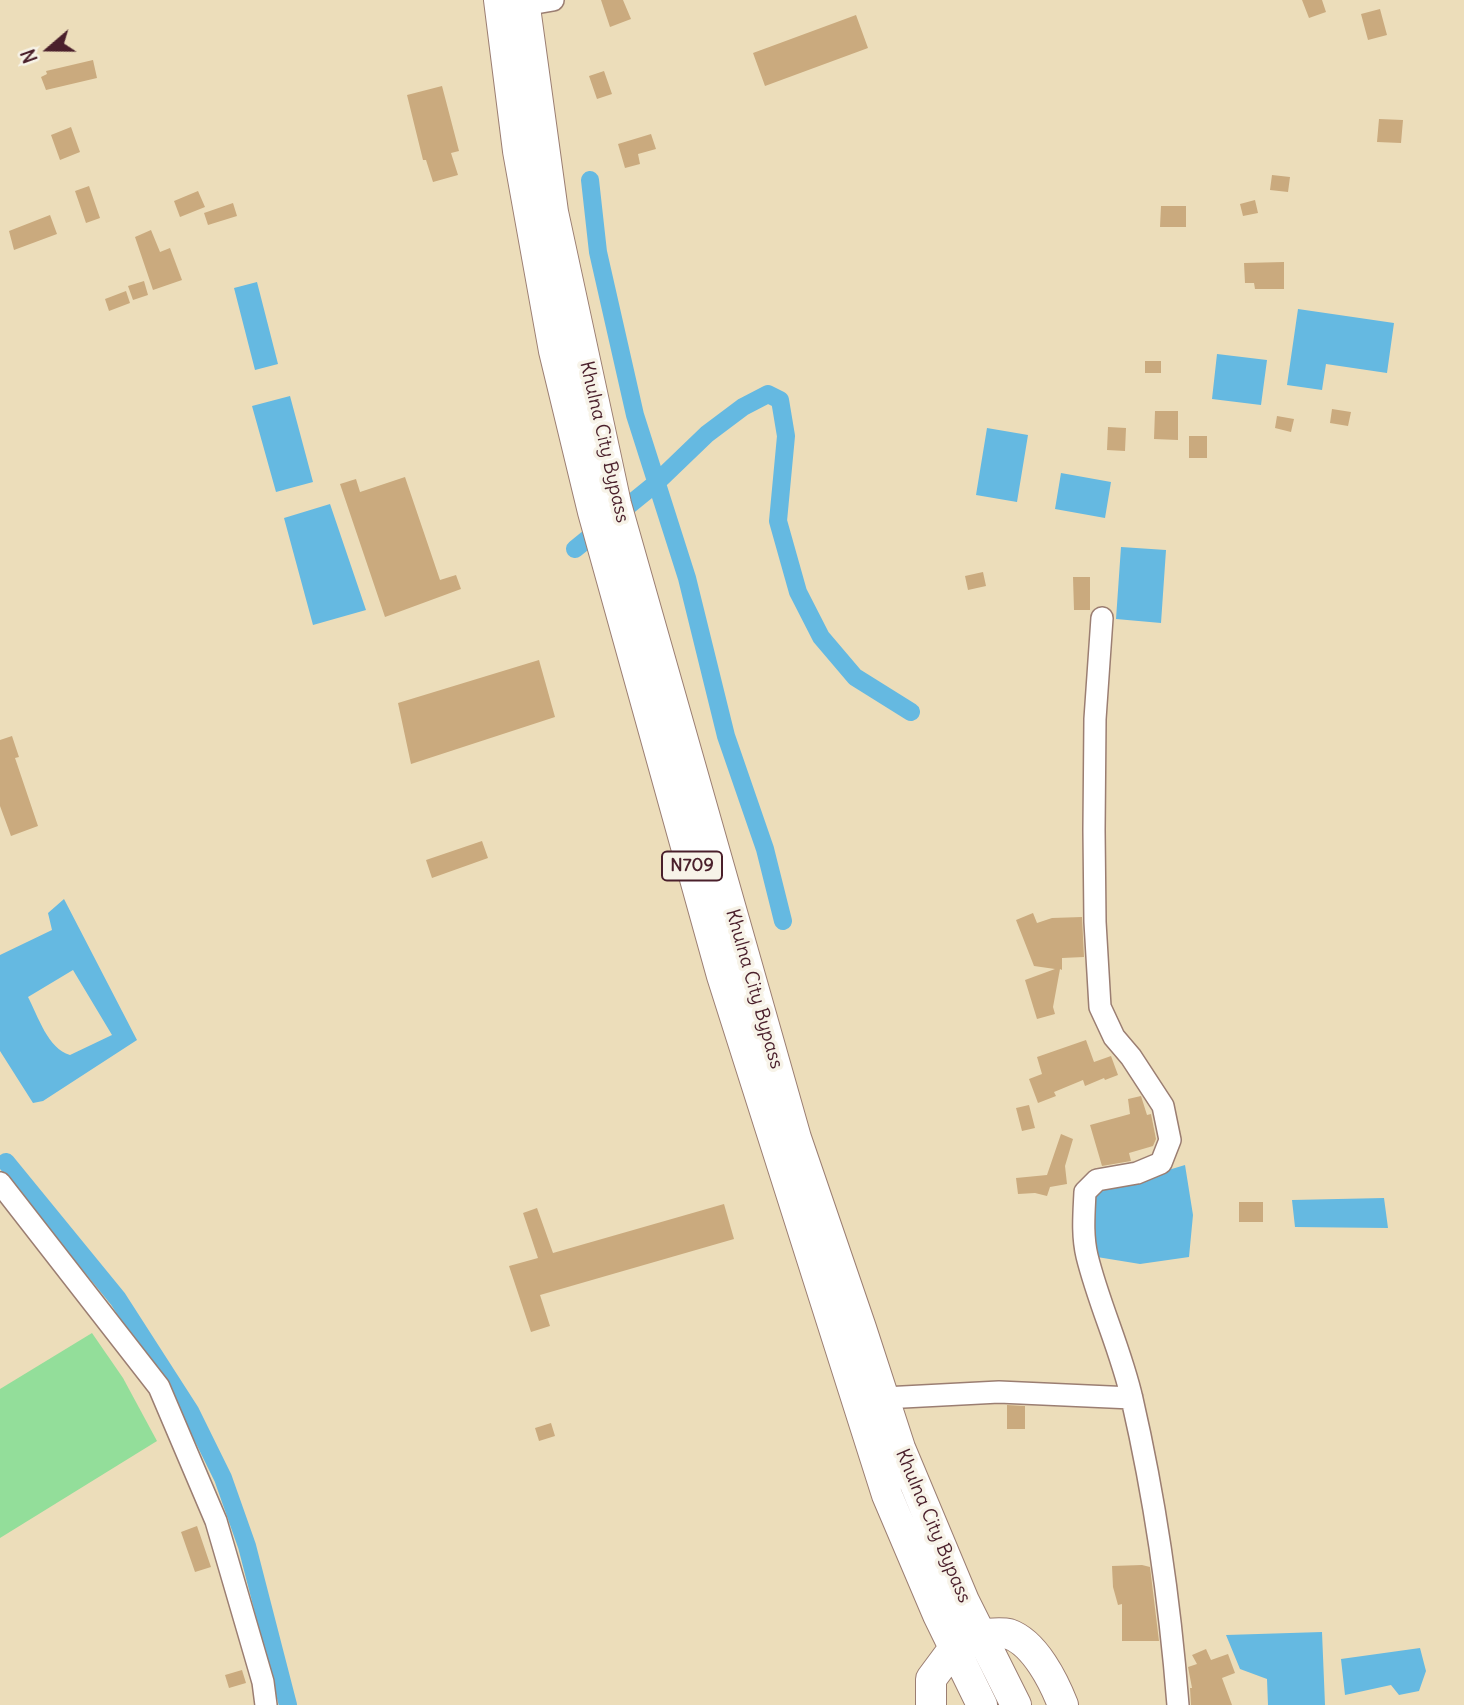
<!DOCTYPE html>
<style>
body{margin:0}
#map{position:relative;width:1464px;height:1705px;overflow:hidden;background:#ecddba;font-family:Delius,sans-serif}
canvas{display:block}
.north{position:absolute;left:14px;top:14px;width:70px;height:70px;-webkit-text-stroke:5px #f7f3e8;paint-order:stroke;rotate:250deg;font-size:19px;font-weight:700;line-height:28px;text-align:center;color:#4a1f2b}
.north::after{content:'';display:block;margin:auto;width:24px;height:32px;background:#4a1f2b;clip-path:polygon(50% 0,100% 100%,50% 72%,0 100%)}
</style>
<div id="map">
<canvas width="1464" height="1705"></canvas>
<div class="north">N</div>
</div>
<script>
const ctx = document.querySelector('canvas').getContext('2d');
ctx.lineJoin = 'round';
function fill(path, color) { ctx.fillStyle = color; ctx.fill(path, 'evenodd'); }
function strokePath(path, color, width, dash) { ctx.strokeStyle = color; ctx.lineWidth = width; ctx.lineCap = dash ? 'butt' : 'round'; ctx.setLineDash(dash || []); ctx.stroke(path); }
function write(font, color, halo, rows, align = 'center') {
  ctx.font = font + ' Delius,sans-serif'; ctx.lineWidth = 7; ctx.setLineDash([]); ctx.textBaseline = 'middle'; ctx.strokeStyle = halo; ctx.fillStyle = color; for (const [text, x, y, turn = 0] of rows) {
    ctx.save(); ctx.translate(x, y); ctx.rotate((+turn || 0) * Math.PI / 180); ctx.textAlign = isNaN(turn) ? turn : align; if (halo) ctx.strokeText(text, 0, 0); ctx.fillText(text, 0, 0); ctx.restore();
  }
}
fill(new Path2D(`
 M92,1333L123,1378L157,1441L0,1538V1389Z`), '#93de9a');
fill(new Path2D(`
 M257,282L278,364L255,370L234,288Z
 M1298,309L1394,323L1387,373L1326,364L1322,390L1287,385Z
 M1217,354L1267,360L1261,405L1212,399Z
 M290,396L313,482L276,492L252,406Z
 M987,428L1028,435L1017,502L976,495Z
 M1061,473L1111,482L1105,518L1055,509Z
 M330,504L366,610L313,625L284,518Z
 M1121,547L1166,550L1161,623L1116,619Z
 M64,899L137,1040L43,1101L33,1103L0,1051V955L52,930L48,913ZM73,970L112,1035L70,1055C48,1049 38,1016 28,997Z
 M1185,1165L1193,1215L1189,1257L1140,1264L1097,1257L1089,1200L1101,1184L1132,1181Z
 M1384,1198L1388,1228L1295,1227L1292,1200Z
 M1322,1632L1325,1705H1268L1267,1679L1240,1669L1226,1635Z
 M1420,1648L1426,1671L1419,1691L1399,1695L1391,1685L1345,1695L1341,1659Z`), '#65b9e1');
strokePath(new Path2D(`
 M590,180L598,252L635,415L687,578L726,736L765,849L783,921
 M575,549L655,484L707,434L743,407L768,394L780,400L786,436L778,521L798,592L821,637L855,677L911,712
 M6,1162L118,1299L190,1411L223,1478L247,1546L288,1705`), '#65b9e1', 18);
fill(new Path2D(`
 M601,0H623L631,19L610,27Z
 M1302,0H1322L1326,12L1309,18Z
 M1380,9L1387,35L1368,40L1361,14Z
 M856,15L868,48L765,86L753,53Z
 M93,60L97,78L46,90L41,77L47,74L46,71Z
 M604,71L612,94L597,99L589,76Z
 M442,86L459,151L451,153L458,175L433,182L426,160H423L407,95Z
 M1379,119L1403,120L1401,143L1377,142Z
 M71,127L80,152L60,160L51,135Z
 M651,134L656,149L638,154L640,164L625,168L618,144Z
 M1272,175L1290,177L1288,192L1270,190Z
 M89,186L100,218L86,223L75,191Z
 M198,191L205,207L180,217L174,201Z
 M1255,200L1258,213L1243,216L1240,204Z
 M233,203L237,216L208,225L204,213Z
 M1161,206H1186V227H1160Z
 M50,215L57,234L14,250L9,231Z
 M151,230L160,252L170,248L182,280L153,290L135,237Z
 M1284,262V289H1255L1254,283H1245L1244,263Z
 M144,281L148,295L133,300L128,286Z
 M126,291L130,303L109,311L105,299Z
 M1145,361H1161V373H1145Z
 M1332,409L1351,412L1348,426L1330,423Z
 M1155,411H1178V440L1154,439Z
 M1277,416L1294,419L1291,432L1275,428Z
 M1108,427L1126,428L1125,451L1107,450Z
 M1189,436H1207V458H1189Z
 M405,477L440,580L456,575L461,589L385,617L340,484L356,479L360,492Z
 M983,572L986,586L968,590L965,576Z
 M1073,577H1090V610H1074Z
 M539,660L555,717L411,764L398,703Z
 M12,736L19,757L15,758L38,826L11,836L0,806V740Z
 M482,841L488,858L432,878L426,860Z
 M1033,913L1037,923L1052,918L1082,917L1084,957L1062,958V970L1060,969L1053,1007L1055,1014L1037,1019L1025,980L1055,969L1034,966L1016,920Z
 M1086,1040L1094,1062L1111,1056L1118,1075L1105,1080L1104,1078L1085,1086L1083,1080L1054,1092L1056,1096L1038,1103L1029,1079L1042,1074L1037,1057Z
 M1141,1096L1147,1115L1151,1114L1156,1139L1153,1146L1129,1153L1131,1161L1102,1166L1090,1125L1130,1114L1128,1099Z
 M1029,1105L1035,1128L1022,1131L1016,1108Z
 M1061,1134L1073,1139L1065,1166L1067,1184L1050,1187L1047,1196L1035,1193L1018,1194L1016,1178L1047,1175Z
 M1239,1202H1263V1222H1239Z
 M724,1204L734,1239L540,1295L550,1326L531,1332L509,1266L538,1258L523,1213L537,1208L553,1253Z
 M1007,1405L1025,1406V1429H1007Z
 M551,1423L555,1436L539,1441L535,1428Z
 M197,1526L211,1567L195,1572L181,1532Z
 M1142,1565L1150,1567L1159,1641H1122V1604L1118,1605L1113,1587L1112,1566Z
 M1206,1649L1211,1660L1228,1654L1235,1673L1222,1678L1232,1705H1191L1190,1688H1192L1188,1667L1197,1664L1192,1655Z
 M242,1670L246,1683L229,1688L225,1675Z`), '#caaa7e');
const minor = new Path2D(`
 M524,5L553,0
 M1102,618L1095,719L1094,830L1095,922L1100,1007L1114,1037L1131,1057L1163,1106L1170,1140L1161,1163L1137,1173L1097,1180L1085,1192C1084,1214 1082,1235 1087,1256C1099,1305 1121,1350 1132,1399C1155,1499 1170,1603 1178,1705
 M0,1183L159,1387L216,1521L263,1682L266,1705
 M884,1398L999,1392L1132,1398`);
const highway = new Path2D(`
 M499,0L518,151L554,351L593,512L722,976L887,1495L938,1615L982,1705
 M524,0L553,212L616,504L796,1138L861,1328L900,1448L964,1601L1016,1705
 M980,1634C988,1634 1001,1632 1009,1634C1035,1643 1054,1682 1063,1705
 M931,1705V1679L954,1648`);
strokePath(minor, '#9b7e72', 24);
strokePath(highway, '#9b7e72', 32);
strokePath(minor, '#fff', 21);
strokePath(highway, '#fff', 30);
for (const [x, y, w] of [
 [692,866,60]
]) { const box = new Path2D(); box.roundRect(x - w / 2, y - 14.5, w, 29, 5); ctx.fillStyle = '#f7f3e8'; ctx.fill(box); strokePath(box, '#4a1f2b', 2); }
write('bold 18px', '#4a1f2b', null, [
 ["N709",692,866]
]);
write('19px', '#4a1f2b', '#f7f3e8', [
 ["Khulna City Bypass",604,442,77],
 ["Khulna City Bypass",754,989,74],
 ["Khulna City Bypass",933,1526,67]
]);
</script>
